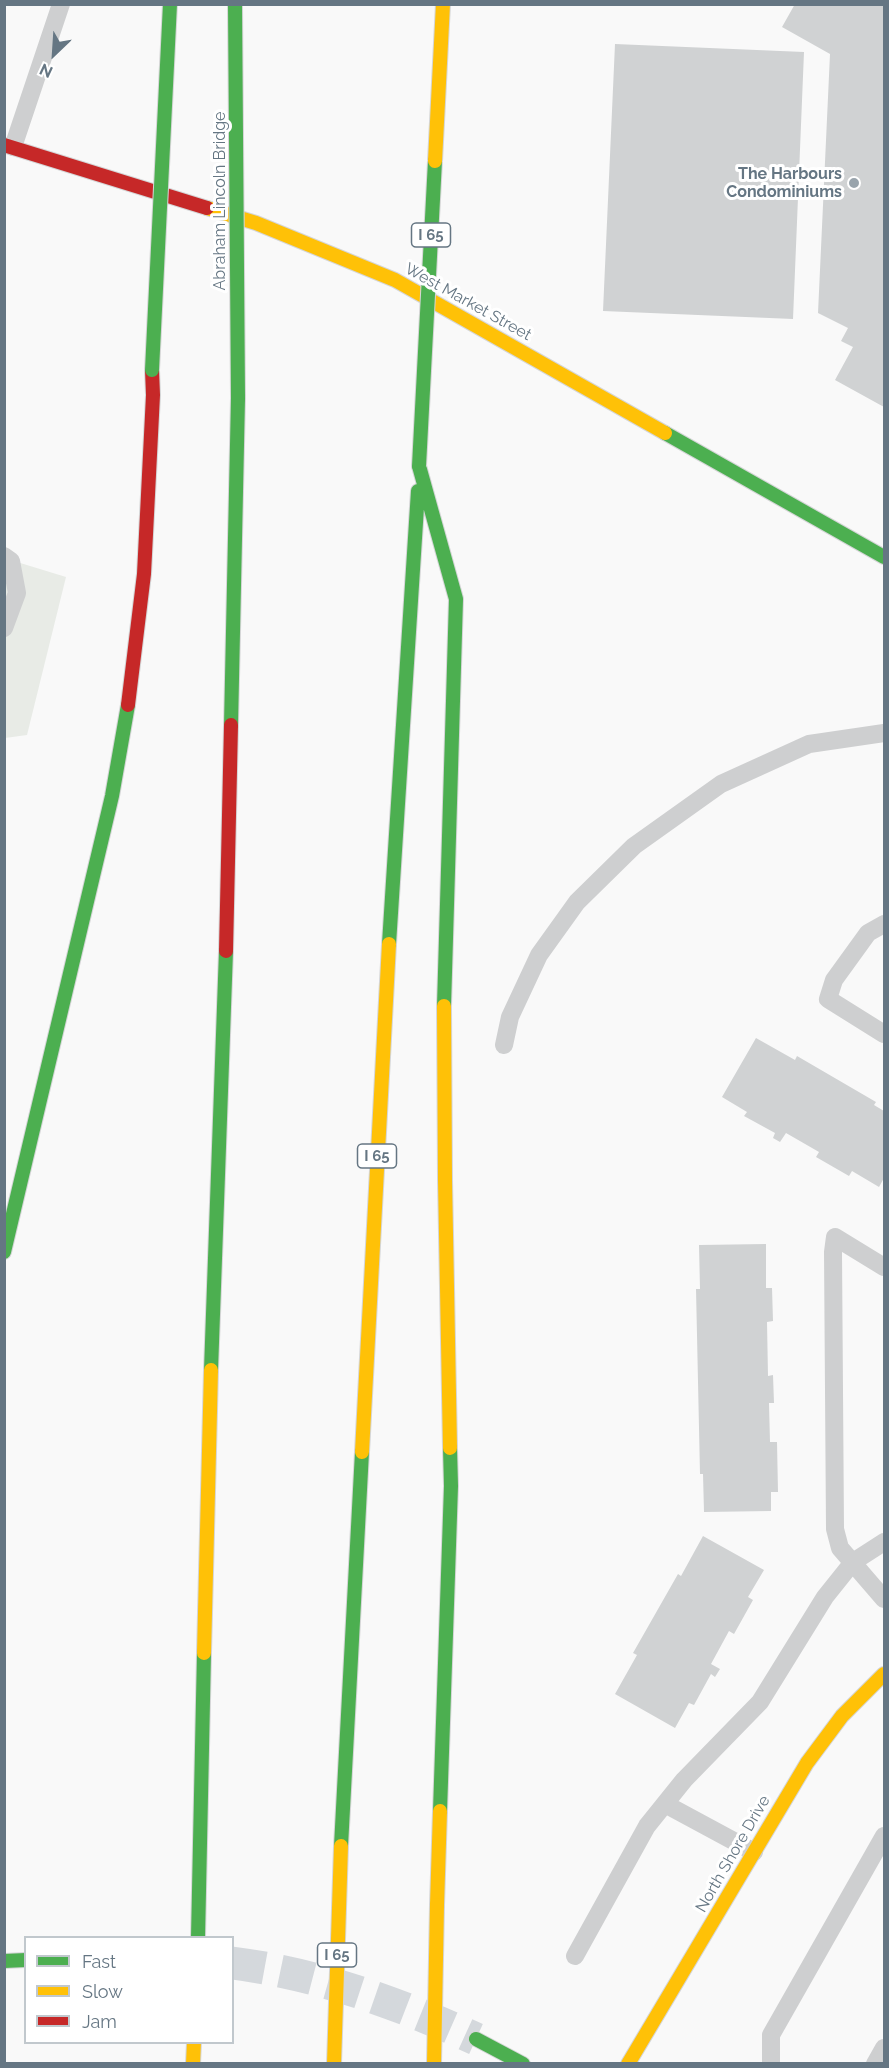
<!DOCTYPE html>
<style>
body{margin:0}
#map{position:relative;width:889px;height:2068px;overflow:hidden;background:#f9f9f9;font-family:Raleway,sans-serif}
canvas{display:block}
.frame{position:absolute;inset:0;border:6px solid #657683;pointer-events:none}
.legend{position:absolute;left:24px;top:1936px;width:210px;height:108px;box-sizing:border-box;background:#fff;border:2px solid #c1c8cd;margin:0;padding:8px 10px;list-style:none;font-size:18px;color:#657683}
.legend li{display:flex;align-items:center;gap:12px;height:30px}
.legend b{width:30px;border:2px solid #c1c8cd}
.north{position:absolute;left:24px;top:24px;width:60px;height:60px;-webkit-text-stroke:4px #fff;paint-order:stroke;rotate:205deg;font-size:16px;font-weight:700;line-height:24px;text-align:center;color:#657683}
.north::after{content:'';display:block;margin:auto;width:21px;height:27px;background:#657683;clip-path:polygon(50% 0,100% 100%,50% 72%,0 100%)}
</style>
<div id="map">
<canvas width="889" height="2068"></canvas>
<div class="frame"></div>
<ul class="legend">
<li><b style="height:8px;background:#4caf50"></b>Fast</li>
<li><b style="height:8px;background:#ffc107"></b>Slow</li>
<li><b style="height:8px;background:#c62828"></b>Jam</li>
</ul>
<div class="north">N</div>
</div>
<script>
const ctx = document.querySelector('canvas').getContext('2d');
ctx.lineJoin = 'round';
function fill(path, color) { ctx.fillStyle = color; ctx.fill(path, 'evenodd'); }
function strokePath(path, color, width, dash) { ctx.strokeStyle = color; ctx.lineWidth = width; ctx.lineCap = dash ? 'butt' : 'round'; ctx.setLineDash(dash || []); ctx.stroke(path); }
function write(font, color, halo, rows, align = 'center') {
  ctx.font = font + ' Raleway,sans-serif'; ctx.lineWidth = 6; ctx.setLineDash([]); ctx.textBaseline = 'middle'; ctx.strokeStyle = halo; ctx.fillStyle = color; for (const [text, x, y, turn = 0] of rows) {
    ctx.save(); ctx.translate(x, y); ctx.rotate((+turn || 0) * Math.PI / 180); ctx.textAlign = isNaN(turn) ? turn : align; if (halo) ctx.strokeText(text, 0, 0); ctx.fillText(text, 0, 0); ctx.restore();
  }
}
fill(new Path2D(`
 M4,558L66,577L27,735L5,738Z`), '#e8ebe6');
fill(new Path2D(`
 M795,4H884V407L835,380L853,347L841,341L848,328L818,313L830,54L782,27Z
 M615,44L804,52L793,319L603,311Z
 M756,1038L795,1060L797,1056L876,1102L874,1105L884,1111V1178L879,1187L852,1171L849,1176L816,1157L819,1152L786,1133L780,1142L773,1138L775,1133L744,1116L747,1112L722,1097Z
 M766,1244V1288H772L773,1321L767,1322L768,1376L773,1375L774,1403H769L770,1442H777L778,1492H771V1511L704,1512L703,1474H700L696,1289H700L699,1245Z
 M703,1536L764,1570L748,1597L753,1600L734,1634L729,1631L711,1664L720,1669L715,1677L711,1674L694,1705L689,1703L675,1728L615,1694L637,1655L633,1653L678,1574L681,1576Z`), '#d0d2d3');
strokePath(new Path2D(`
 M232,1963C318,1974 398,2003 476,2039`), '#d4d8dc', 33, [33, 16]);
const fast = new Path2D(`
 M665,433L884,557
 M419,466L456,599L444,1006
 M231,725L238,398
 M389,944L418,491
 M4,1252L112,796L128,705
 M211,1370L226,951
 M440,1811L451,1486L450,1448
 M341,1846L362,1452
 M198,1938L204,1653
 M4,1961L26,1960
 M476,2039L523,2064`);
const slow = new Path2D(`
 M207,208L256,223L395,280L665,433
 M444,1006L445,1180L450,1448
 M362,1452L389,944
 M204,1653L211,1370
 M437,1905L440,1811
 M193,2064L194,2042
 M628,2064L807,1763L842,1716L884,1674`);
const jam = new Path2D(`
 M4,145L207,208
 M128,705L144,574L153,395L152,370
 M226,951L231,725`);
strokePath(fast, '#d5d6d7', 16);
strokePath(slow, '#d5d6d7', 16);
strokePath(jam, '#d5d6d7', 16);
strokePath(new Path2D(`
 M13,147L61,4
 M4,556L11,561L17,593L4,628
 M884,924L868,933L834,980L828,999L884,1034
 M504,1045L510,1017L539,955L577,902L634,846L721,784L809,744L884,733
 M884,1267L835,1237L833,1252L835,1529L840,1548L884,1599
 M665,1804L754,1852
 M575,1956L647,1826L684,1780L760,1702L825,1597L853,1562L884,1542
 M771,2064V2035L884,1836
 M875,2064L884,2048`), '#cecfd0', 18);
strokePath(fast, '#4caf50', 14);
strokePath(slow, '#ffc107', 14);
strokePath(jam, '#c62828', 14);
const fastBridge = new Path2D(`
 M235,4L238,398
 M152,370L170,4
 M419,466L435,161`);
const slowBridge = new Path2D(`
 M435,161L443,4
 M334,2064L341,1846
 M434,2064L437,1905`);
strokePath(fastBridge, '#d5d6d6', 16, []);
strokePath(slowBridge, '#d5d6d6', 16, []);
strokePath(fastBridge, '#4caf50', 14);
strokePath(slowBridge, '#ffc107', 14);
for (const [x, y, r, color] of [
 [854,183,6,"#99a4ac"]
]) { const dot = new Path2D(); dot.arc(x, y, r, 0, 2 * Math.PI); ctx.fillStyle = color; ctx.fill(dot); strokePath(dot, '#fff', 2); }
for (const [x, y, w] of [
 [431,235,39],
 [377,1156,39],
 [337,1955,39]
]) { const box = new Path2D(); box.roundRect(x - w / 2, y - 12, w, 24, 4.5); ctx.fillStyle = '#fff'; ctx.fill(box); strokePath(box, '#657683', 1.5); }
write('bold 15px', '#657683', null, [
 ["I 65",431,235],
 ["I 65",377,1156],
 ["I 65",337,1955]
]);
write('bold 16px', '#657683', '#fff', [
 ["The Harbours",842,174],
 ["Condominiums",842,192]
], 'right');
write('16px', '#657683', '#fff', [
 ["Abraham Lincoln Bridge",220,201,-90],
 ["West Market Street",468,302,29],
 ["North Shore Drive",733,1854,-60]
]);
</script>
